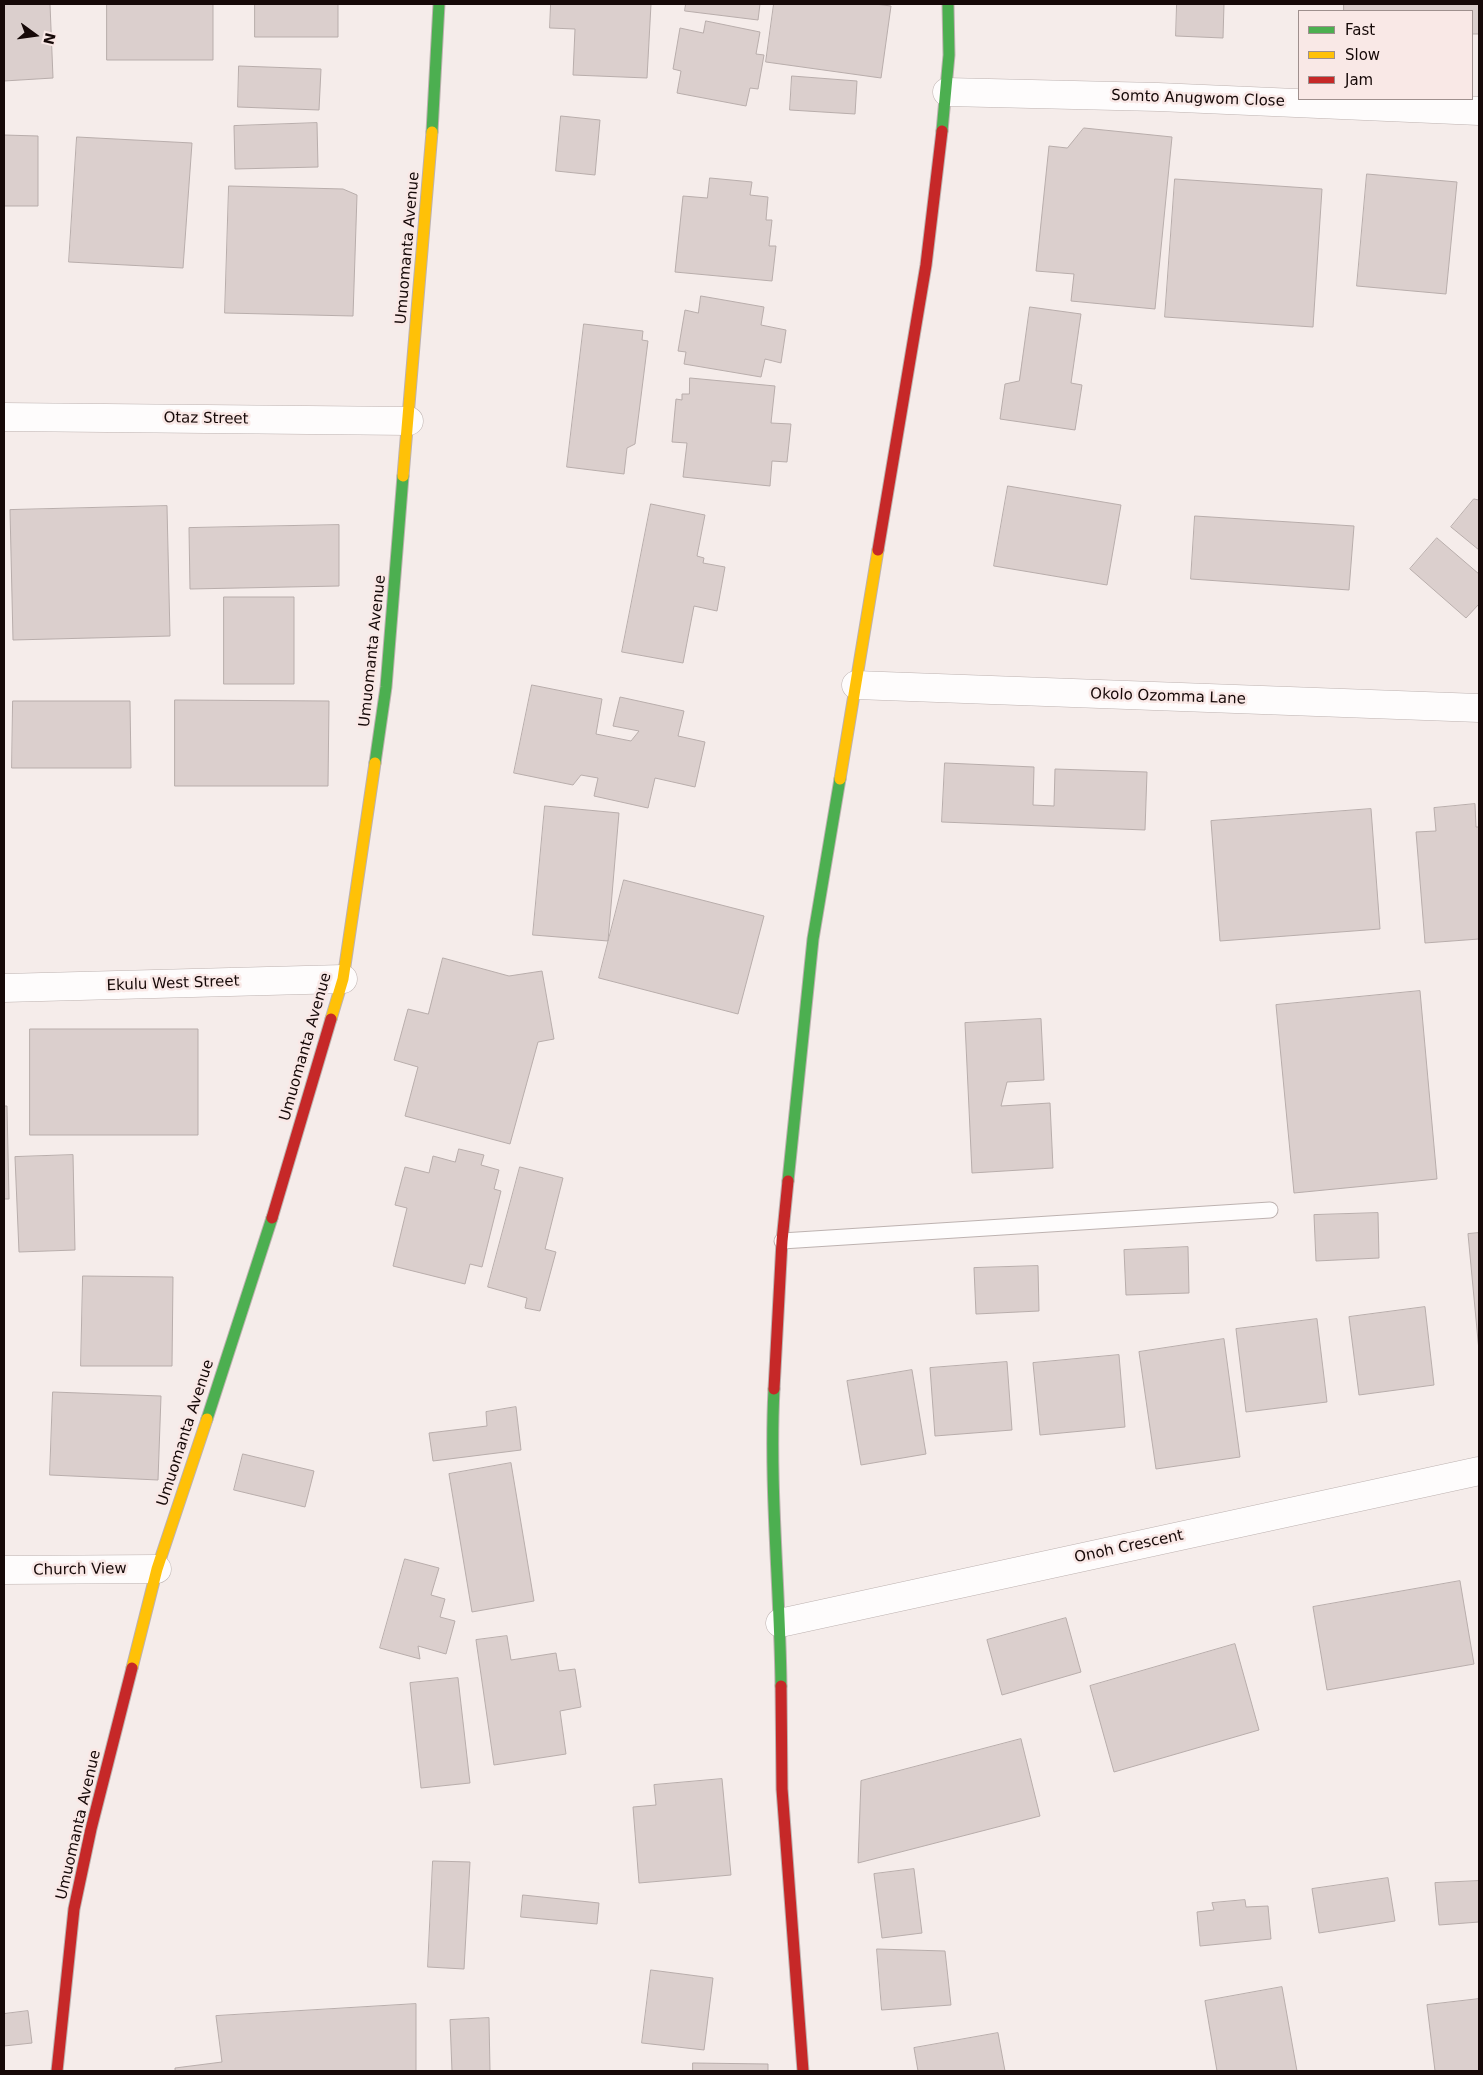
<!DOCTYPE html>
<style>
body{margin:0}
#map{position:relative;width:1483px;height:2075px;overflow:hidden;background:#f5ecea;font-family:"DejaVu Sans",sans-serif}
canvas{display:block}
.frame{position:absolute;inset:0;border:5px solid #160908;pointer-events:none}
.legend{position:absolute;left:1298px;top:10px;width:175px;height:90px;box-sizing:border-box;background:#f9e8e6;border:1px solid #9e8f8d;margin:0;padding:6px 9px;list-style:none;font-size:15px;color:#160908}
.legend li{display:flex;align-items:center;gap:10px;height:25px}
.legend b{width:25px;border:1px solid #9e8f8d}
.north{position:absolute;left:10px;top:10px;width:50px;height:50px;-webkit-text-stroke:4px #f9e8e6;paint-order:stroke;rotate:104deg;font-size:14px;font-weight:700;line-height:20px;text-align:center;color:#160908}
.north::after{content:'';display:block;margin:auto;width:18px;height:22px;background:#160908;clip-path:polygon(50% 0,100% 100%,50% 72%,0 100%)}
</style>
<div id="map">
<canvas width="1483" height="2075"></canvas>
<div class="frame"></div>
<ul class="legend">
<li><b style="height:6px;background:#4caf50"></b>Fast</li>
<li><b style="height:6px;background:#ffc107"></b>Slow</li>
<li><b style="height:6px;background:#c62828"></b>Jam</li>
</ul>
<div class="north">N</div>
</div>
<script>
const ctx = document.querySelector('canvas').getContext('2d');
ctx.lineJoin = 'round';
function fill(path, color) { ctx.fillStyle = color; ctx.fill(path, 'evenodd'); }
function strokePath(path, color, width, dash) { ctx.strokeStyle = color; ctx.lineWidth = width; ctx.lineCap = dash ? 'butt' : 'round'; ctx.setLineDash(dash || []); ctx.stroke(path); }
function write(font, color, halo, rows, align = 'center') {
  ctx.font = font + ' "DejaVu Sans",sans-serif'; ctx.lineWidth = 5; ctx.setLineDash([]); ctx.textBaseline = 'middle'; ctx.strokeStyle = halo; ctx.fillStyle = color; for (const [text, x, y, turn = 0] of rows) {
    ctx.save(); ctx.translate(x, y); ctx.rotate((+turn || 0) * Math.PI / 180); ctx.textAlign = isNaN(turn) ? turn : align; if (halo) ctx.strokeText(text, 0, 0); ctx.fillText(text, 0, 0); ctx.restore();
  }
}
const building = new Path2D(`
 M4,4H50L53,78L4,81Z
 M107,4H213V60H107Z
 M255,4H338V37H255Z
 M551,4H651L647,78L573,75L575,29L550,28Z
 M686,4H760L758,20L685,11Z
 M774,4H875L891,6L881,78L766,62Z
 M1177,4H1224L1223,38L1176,36Z
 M1344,4H1479V34H1472V11H1344Z
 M706,21L760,32L756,54L764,55L758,89L750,88L746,106L677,93L681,71L673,69L680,28L703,33Z
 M239,66L321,69L319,110L238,107Z
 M792,76L857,81L855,114L790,110Z
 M561,116L600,120L595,175L556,171Z
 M317,123L318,167L235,169L234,126Z
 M1084,128L1172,137L1155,309L1071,301L1074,274L1036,271L1049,146L1067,148Z
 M4,135L38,136V206H4Z
 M77,137L192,143L183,268L69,262Z
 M1367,174L1457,182L1446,294L1357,286Z
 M710,178L752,182L750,195L768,197L766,220H772L769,246H776L772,281L675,272L683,196L707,198Z
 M1175,179L1322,189L1313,327L1165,317Z
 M229,186L343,189L357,195L353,316L225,313Z
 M701,296L764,307L761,325L786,330L781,363L765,359L761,377L684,364L686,352L678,351L685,310L698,313Z
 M1030,307L1081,314L1071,383L1082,385L1075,430L1000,419L1005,384L1019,381Z
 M584,324L643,331L642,340L648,341L635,444L627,448L624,474L567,467Z
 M690,378L775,386L771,423L791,424L787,462L772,461L770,486L683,477L687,443L672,442L676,399L682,400V394H689Z
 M1008,486L1121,505L1107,585L994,566Z
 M1474,499L1479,500V550L1451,527Z
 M651,504L705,515L697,556L704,558L703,563L725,567L717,611L694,606L683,663L622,652Z
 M167,506L170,636L13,640L10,510Z
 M1195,516L1354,526L1349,590L1191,579Z
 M339,525V586L190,589L189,528Z
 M1437,538L1479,574V604L1466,618L1410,569Z
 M224,597H294V684H224Z
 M532,685L602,699L596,734L631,741L639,731L613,726L620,697L684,711L678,736L705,742L695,787L655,778L648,808L594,796L598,778L581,775L573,785L514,773Z
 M175,700L329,701L328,786H175Z
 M13,701H130L131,768H12Z
 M945,763L1034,767L1033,805L1054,806L1055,769L1147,772L1145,830L942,822Z
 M1475,804L1476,827H1479V939L1425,943L1416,832L1436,831L1434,808Z
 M545,806L619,813L608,941L533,935Z
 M1371,809L1380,929L1220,941L1211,821Z
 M624,880L764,916L738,1014L599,978Z
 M443,958L509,976L542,971L554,1039L538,1042L510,1144L405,1116L418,1067L394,1060L408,1009L428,1014Z
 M1420,991L1437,1179L1294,1193L1276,1005Z
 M1041,1019L1044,1080L1007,1082L1001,1106L1050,1103L1053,1168L972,1173L965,1023Z
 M30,1029H198V1135H30Z
 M4,1106H7L9,1199H4Z
 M459,1149L484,1155L481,1165L499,1170L494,1189L501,1191L482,1267L470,1264L465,1284L393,1266L407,1208L395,1205L405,1167L429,1173L433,1156L455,1162Z
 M73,1155L75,1250L19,1252L15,1157Z
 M520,1167L563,1178L545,1249L556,1252L540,1311L525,1308L527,1298L488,1287Z
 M1378,1213L1379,1258L1316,1261L1314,1215Z
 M1479,1233V1351L1468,1234Z
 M1188,1247L1189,1293L1126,1295L1124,1250Z
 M1038,1266L1039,1311L976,1314L974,1268Z
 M83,1276L173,1277L172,1366H81Z
 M1425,1307L1434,1385L1359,1395L1349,1317Z
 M1317,1319L1327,1402L1246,1412L1236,1329Z
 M1224,1339L1240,1457L1156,1469L1139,1352Z
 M1119,1355L1125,1427L1040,1435L1033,1363Z
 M1007,1362L1012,1430L935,1436L930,1368Z
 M912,1370L926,1454L861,1465L847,1381Z
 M53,1392L161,1396L158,1480L50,1475Z
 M516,1407L521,1450L433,1461L429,1433L487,1426L486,1412Z
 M243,1454L314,1471L305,1507L234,1490Z
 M511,1463L534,1601L472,1612L449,1474Z
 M405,1559L439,1568L431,1595L445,1599L440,1617L455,1621L446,1654L418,1646L420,1659L380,1648Z
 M1460,1581L1474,1664L1327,1690L1313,1607Z
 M1066,1618L1081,1672L1002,1695L987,1640Z
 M507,1636L511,1660L556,1653L559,1671L575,1669L581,1707L560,1711L566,1754L494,1765L476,1640Z
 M1235,1644L1259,1730L1114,1772L1090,1686Z
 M458,1678L470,1783L421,1788L410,1683Z
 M1021,1739L1040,1816L858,1863L861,1781Z
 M722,1779L731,1875L639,1883L633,1807L656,1805L654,1785Z
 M433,1861L470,1862L464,1969L428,1967Z
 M914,1869L922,1933L882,1938L874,1874Z
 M1388,1878L1395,1921L1319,1933L1312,1889Z
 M1479,1881V1922L1439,1925L1435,1883Z
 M523,1895L599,1903L597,1924L521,1917Z
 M1245,1900L1246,1907L1268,1906L1271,1939L1200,1946L1197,1912L1214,1910L1212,1903Z
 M877,1949L945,1951L951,2005L882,2010Z
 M651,1970L713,1978L704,2050L642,2043Z
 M1282,1987L1297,2071H1217L1205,2001Z
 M1479,1999V2071H1435L1427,2005Z
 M416,2004V2071H175V2068L222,2062L216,2016Z
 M28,2011L32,2043L4,2046V2014Z
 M489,2018L490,2071H452L450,2020Z
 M998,2033L1005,2071H918L914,2048Z
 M693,2063L768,2064V2071H693Z`);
fill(building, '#dbcfcd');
strokePath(building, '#b8adab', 1);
const lane = new Path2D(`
 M782,1241L1270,1210`);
const street = new Path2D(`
 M947,92L1158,97L1479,111
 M4,417L409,421
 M856,685L1479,708
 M4,988L343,979
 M4,1570L157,1569
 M780,1623L1479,1471`);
const fast = new Path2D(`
 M942,131L949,55L948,4
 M432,132L439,4
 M375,763L386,687L403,476
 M788,1181L813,939L840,779
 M774,1389C769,1488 780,1587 781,1686
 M207,1419L272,1218`);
const slow = new Path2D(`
 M403,476L432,132
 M840,779L878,550
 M331,1019L343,979L375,763
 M132,1668L157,1569L207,1419`);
const jam = new Path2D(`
 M878,550L926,265L942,131
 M272,1218L331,1019
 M774,1389L782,1241L788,1181
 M781,1686L782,1789L803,2071
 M57,2071L74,1909L91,1829L132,1668`);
strokePath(lane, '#bdb2b0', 17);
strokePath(street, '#bdb2b0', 29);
strokePath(fast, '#bdb2b0', 13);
strokePath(slow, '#bdb2b0', 13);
strokePath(jam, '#bdb2b0', 13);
strokePath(lane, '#fefcfc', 15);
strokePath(street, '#fefcfc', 28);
strokePath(fast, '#4caf50', 11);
strokePath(slow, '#ffc107', 11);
strokePath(jam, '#c62828', 11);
write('15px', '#160908', '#f9e8e6', [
 ["Somto Anugwom Close",1198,99,2],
 ["Umuomanta Avenue",408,248,-85],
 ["Otaz Street",206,419,1],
 ["Umuomanta Avenue",373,651,-84],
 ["Okolo Ozomma Lane",1168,697,2],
 ["Ekulu West Street",173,984,-2],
 ["Umuomanta Avenue",306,1047,-74],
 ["Umuomanta Avenue",186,1433,-72],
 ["Onoh Crescent",1129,1547,-12],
 ["Church View",80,1570,-1],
 ["Umuomanta Avenue",79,1825,-77]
]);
</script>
